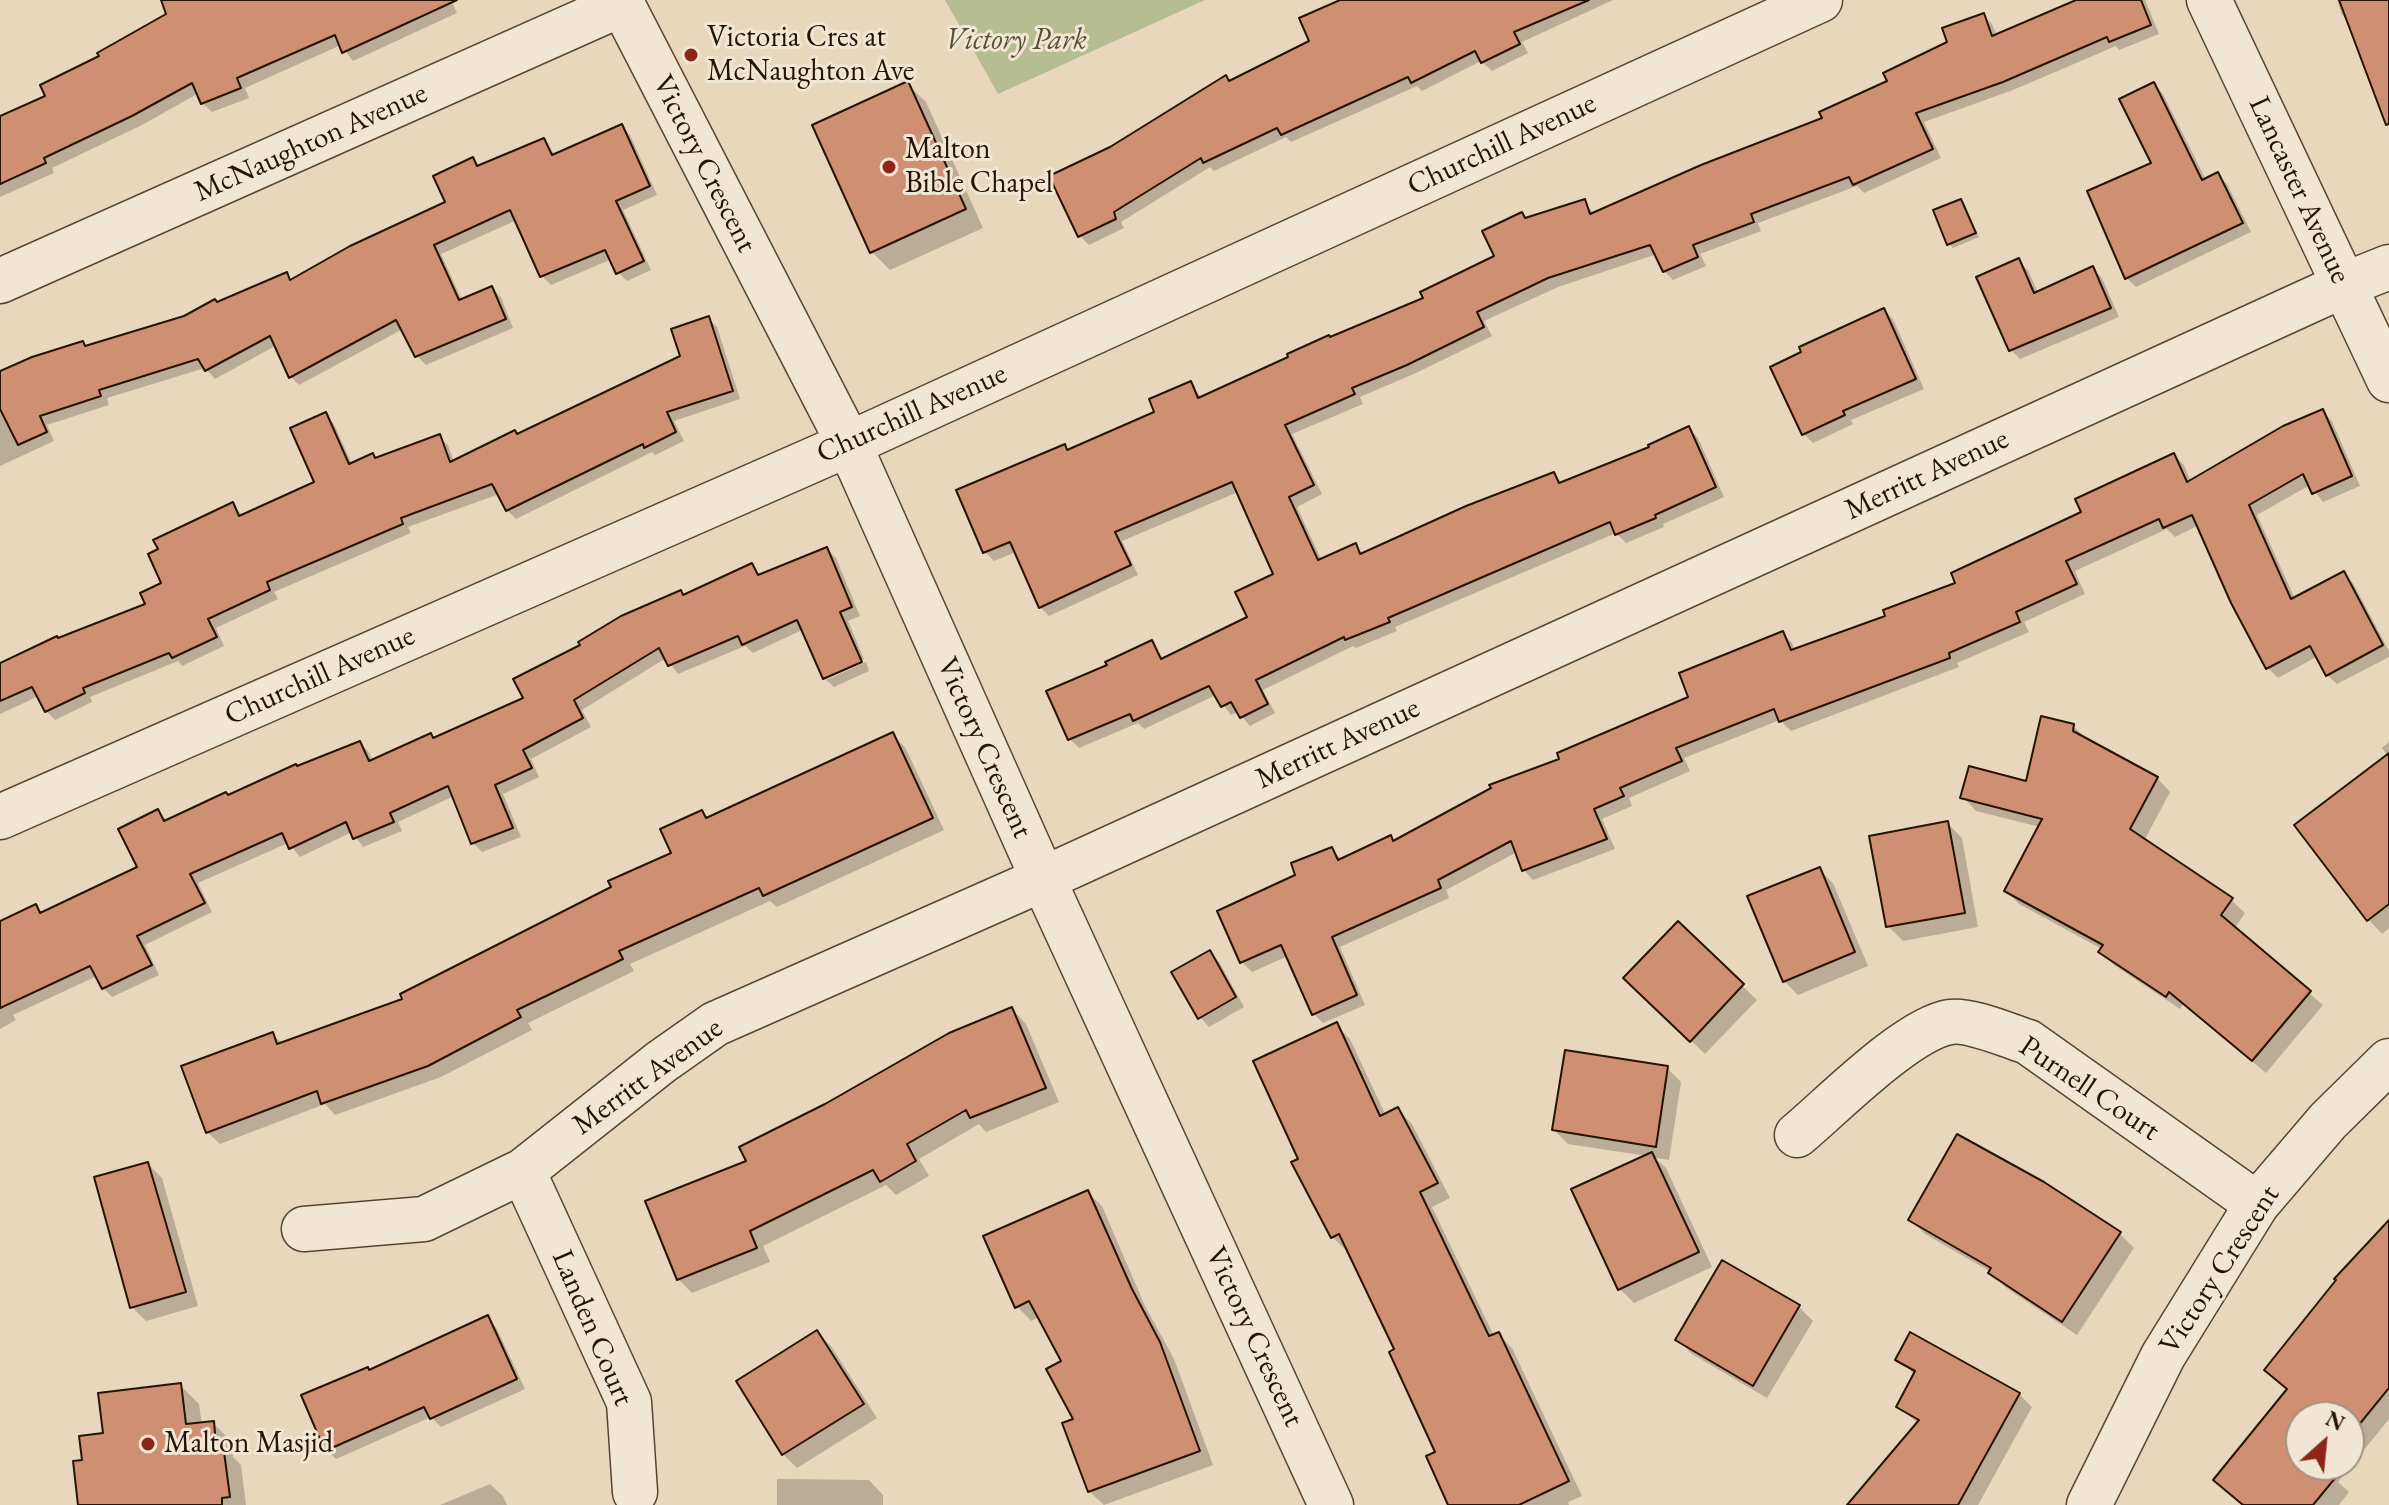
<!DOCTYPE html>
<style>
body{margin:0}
#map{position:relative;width:2389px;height:1505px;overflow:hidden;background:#e9d7bd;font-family:"EB Garamond",serif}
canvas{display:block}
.north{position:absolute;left:2285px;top:1401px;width:80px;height:80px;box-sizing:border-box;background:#f1e5d4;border:2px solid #a09180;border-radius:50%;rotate:27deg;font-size:22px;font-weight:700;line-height:32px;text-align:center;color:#271303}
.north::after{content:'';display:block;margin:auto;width:28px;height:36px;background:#8f2418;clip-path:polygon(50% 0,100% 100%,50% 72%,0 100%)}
</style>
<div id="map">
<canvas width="2389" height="1505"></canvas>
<div class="north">N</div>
</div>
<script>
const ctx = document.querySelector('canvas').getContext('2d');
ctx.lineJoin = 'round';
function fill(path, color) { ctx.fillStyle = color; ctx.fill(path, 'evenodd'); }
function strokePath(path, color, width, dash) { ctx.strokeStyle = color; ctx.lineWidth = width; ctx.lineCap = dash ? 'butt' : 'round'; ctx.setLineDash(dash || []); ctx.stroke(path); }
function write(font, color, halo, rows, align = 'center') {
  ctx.font = font + ' "EB Garamond",serif'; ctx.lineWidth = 6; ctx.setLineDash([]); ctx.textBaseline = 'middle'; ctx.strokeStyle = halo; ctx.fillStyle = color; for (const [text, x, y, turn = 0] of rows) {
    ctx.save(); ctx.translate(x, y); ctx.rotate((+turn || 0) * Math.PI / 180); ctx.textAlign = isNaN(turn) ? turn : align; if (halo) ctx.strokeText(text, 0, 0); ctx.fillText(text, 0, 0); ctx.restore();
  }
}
fill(new Path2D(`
 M945,0H1205L998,94Z`), '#b6be91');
fill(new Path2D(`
 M177,0H451L457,13L353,61L341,45L245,88L249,98L212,112L202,103L199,93L142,125L52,168L54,173L0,197V118L48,97L102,57L169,15Z
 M1345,0H1613L1522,42L1528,53L1492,71L1481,61L1422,91L1417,86L1291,142L1286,137L1214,171L1210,167L1121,222L1124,228L1089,245L1080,236L1111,149L1226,78L1230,82L1312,42Z
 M2086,0H2145L2159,34L2119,50L2116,46L2013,90L1924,122L1941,158L1864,193L1857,186L1758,223L1761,231L1700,254L1706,266L1673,280L1664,271L1657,254L1558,287L1484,321L1492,336L1416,373L1360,397L1363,404L1292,434L1322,494L1297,507L1322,561L1356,546L1364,554L1553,474L1563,484L1652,448L1689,429L1698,438L1724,497L1663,524L1664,527L1626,543L1616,533L1395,627L1397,631L1356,648L1353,646L1263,690L1275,713L1250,726L1238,712L1231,715L1216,695L1144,729L1138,723L1079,748L1070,739L1049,692L1109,666L1151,643L1164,660L1250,617L1275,575L1238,492L1122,541L1138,575L1049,616L1040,607L1016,552L994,561L985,552L1064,446L1069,451L1157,413L1190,384L1202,398L1425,299L1497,257L1527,220L1584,201L1594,214L1825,120L1949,43L1983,15L1992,24L1997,36Z
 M2337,0H2389V125L2350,23L2342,15Z
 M907,84L926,102L983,228L890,270L872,252Z
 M2154,84L2163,94L2206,180L2217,175L2227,184L2251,232L2136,287L2126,277L2154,164Z
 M622,127L630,135L657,195L623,210L651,270L627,281L618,272L612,259L551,285L542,276L517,220L441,254L462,300L492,288L501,297L513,328L426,365L417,356L403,329L299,385L290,376L277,345L215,379L205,368L107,398L109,405L47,425L54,441L0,466V374L83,343L87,347L185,318L286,274L292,281L448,203L472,159L480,167L544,140L556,156Z
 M1961,201L1979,237L1953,248L1949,244Z
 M2018,261L2028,270L2038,293L2092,268L2102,278L2119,317L2020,359L2011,350Z
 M1884,310L1893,319L1924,389L1851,420L1853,424L1813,443L1804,434Z
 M708,318L717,327L740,399L674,421L684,441L655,455L652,452L516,519L507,510L499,494L408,527L411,533L274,592L278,599L216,628L224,646L182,666L178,661L90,697L92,702L55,720L46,711L39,696L0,714V665L147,605L232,504L243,516L316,483L326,415L334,424L352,464L376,460L439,437L448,445L454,462L518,436L682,357Z
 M2322,411L2332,421L2360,486L2323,502L2310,485L2257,515L2295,599L2343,574L2353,583L2389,651V657L2337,684L2327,675L2318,656L2278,678L2268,668L2233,602L2199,525L2175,537L2167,529L2075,571L2085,594L2024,622L2029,632L1957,663L1959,667L1791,731L1780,720L1684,758L1690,771L1629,798L1632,806L1602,819L1615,849L1533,880L1524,870L1517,852L1446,890L1449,898L1340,947L1365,1005L1323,1023L1313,1013L1288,956L1252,972L1242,962L1298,876L1332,849L1342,860L1390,838L1395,842L1691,698L1782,633L1792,643L1795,651L1888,617L1958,584L2084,513L2174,455L2184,465L2191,482Z
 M827,549L836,558L860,616L848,621L864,659L826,676V679L802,630L753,653L745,646L678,674L666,658L582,710L591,727L531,759L539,777L503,794L521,837L482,852L473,843L454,796L398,822L402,831L363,847L352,832L300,857L288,843L198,883L212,912L145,945L159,975L112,997L103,988L97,976L13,1015L16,1020L0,1029V923L35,906L43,914L140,868L157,811L168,821L360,743L369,752L373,762L430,735L435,739L526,699L680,592L685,596L752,566L762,576Z
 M866,662L869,671L834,687L826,680Z
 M2073,726L2087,739L2157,778L2170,792L2144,841L2231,900L2245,913L2234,929L2323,1005L2266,1073L2183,1004L2180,1009L2114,965L2101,952L2102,949L2019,904L2006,891L2040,827L1976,811L1963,797L2027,783Z
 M892,735L905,747L944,830L777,907L770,901L630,964L634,971L528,1023L532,1030L441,1077L335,1115L325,1104L220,1144L207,1132L272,1034L283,1044L405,1000L673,854L701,813L708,819Z
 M2389,742V928L2382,934L2368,919L2388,756L2382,748Z
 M1948,824L1962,838L1978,927L1903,941L1888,926Z
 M1819,869L1833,883L1868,966L1798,995L1784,981Z
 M1678,924L1757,1000L1705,1054L1626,978Z
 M1210,953L1219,962L1244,1007L1209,1027L1200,1017Z
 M1012,1009L1026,1024L1059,1102L986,1132L979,1124L919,1159L929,1176L896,1195L886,1185L763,1246L770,1262L692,1293L678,1279L748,1162Z
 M1336,1025L1350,1039L1386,1116L1398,1110L1412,1124L1450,1198L1432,1207L1494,1336L1498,1334L1512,1348L1582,1496L1568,1502L1569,1505H1452L1438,1453L1397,1350L1349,1250L1347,1251L1332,1237L1301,1160Z
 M1667,1068L1681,1082L1669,1160L1655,1158L1666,1168L1712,1267L1634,1303L1620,1289L1647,1156L1568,1144L1554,1130Z
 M148,1164L162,1178L198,1306L146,1321L132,1307Z
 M1087,1192L1102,1206L1145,1306L1174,1359L1213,1465L1104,1505L1089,1491L1063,1361L1039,1317L1031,1321L1017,1306Z
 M1911,1220L2120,1234L2134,1248L2077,1335L2005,1287L1991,1272L1925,1234Z
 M2389,1222V1419L2338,1482L2349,1492L2339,1505H2243L2215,1480L2288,1390L2267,1370ZM2301,1417H2349V1465H2301Z
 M1799,1307L1813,1321L1767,1398L1692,1354L1678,1340Z
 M487,1318L496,1327L525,1389L441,1427L431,1417L336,1459L326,1449L370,1372Z
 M817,1332L831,1346L877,1418L797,1468L783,1454Z
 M1898,1359L2019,1394L2032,1407L1978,1505H1865L1919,1424L1898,1407L1915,1375Z
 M180,1385L199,1404L202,1425L213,1423L232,1442L233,1457L241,1465L246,1505H80L85,1462L105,1434Z
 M777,1479L869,1480L883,1495V1505H777Z
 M490,1484L503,1496L507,1505H440Z`), '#0003');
const building = new Path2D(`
 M161,0H457L342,53L335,35L237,78L241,88L201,104L192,83L132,116L44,158L46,163L0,184V116L45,96L40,85L99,56L97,53L166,14Z
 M1340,0H1589L1514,32L1520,44L1481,63L1475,51L1411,83L1408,77L1281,135L1277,128L1203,163L1201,158L1114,212L1116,219L1078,237L1049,176L1110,147L1226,75L1229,81L1309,41L1299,18Z
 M2076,0H2141L2151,25L2109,42L2107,37L2003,82L1916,113L1933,149L1853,185L1849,177L1751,214L1754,222L1693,245L1698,257L1663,272L1650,245L1548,278L1477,312L1484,327L1407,365L1352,388L1355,394L1285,425L1314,485L1289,497L1318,560L1356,543L1360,554L1466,506L1554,472L1559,483L1649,447L1648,445L1689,426L1716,487L1655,515L1656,518L1615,535L1610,522L1388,618L1390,622L1345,640L1344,637L1256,680L1268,704L1240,718L1231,702L1221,707L1209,686L1133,721L1130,714L1068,740L1046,691L1107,665L1105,662L1152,640L1161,659L1247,617L1235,592L1273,574L1247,516L1232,482L1115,532L1131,565L1039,608L1010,542L983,553L956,490L1065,444L1067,450L1154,412L1149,399L1191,381L1198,398L1288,357L1287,354L1329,335L1330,337L1423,298L1420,292L1494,256L1482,231L1522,212L1525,218L1585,199L1590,214L1701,165L1822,118L1819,112L1887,81L1883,73L1947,42L1942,28L1984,13L1992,36Z
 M2339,0H2389V124L2386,125Z
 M908,81L966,209L870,253L812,125Z
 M2154,82L2202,180L2218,172L2243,223L2125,279L2087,191L2151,163L2119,99Z
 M622,124L650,186L616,201L644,261L616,274L605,250L540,277L510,210L434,245L459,300L492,286L506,319L415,357L396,320L289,378L270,336L205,371L198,359L99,390L101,396L40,416L47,432L18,445L0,409V371L32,357L83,341L85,346L184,316L215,299L217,302L287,272L290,280L350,246L445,202L433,176L473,157L477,166L544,138L552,155Z
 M1961,199L1976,233L1947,245L1933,210Z
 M2019,258L2034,293L2093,266L2111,308L2009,351L1976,277Z
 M1884,308L1916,379L1843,411L1845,415L1802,435L1770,367L1801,352L1799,347Z
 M709,316L733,391L667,412L676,432L644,448L643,444L506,511L492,484L401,518L403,524L267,582L270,590L208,619L217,637L172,658L169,653L83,688L85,693L45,712L32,687L0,701V663L57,636L58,638L145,604L140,593L161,583L148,554L158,549L153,540L233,502L239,516L314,482L290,428L326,412L349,464L373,453L375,458L440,434L450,462L515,430L517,434L680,356L671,329Z
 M2323,409L2352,476L2312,494L2303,474L2249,505L2291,599L2344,571L2383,645L2326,676L2310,646L2266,669L2231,603L2192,515L2163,528L2159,519L2066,561L2077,584L2016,612L2020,622L1949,653L1950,658L1779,722L1774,709L1676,748L1682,761L1620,788L1624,796L1594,809L1607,839L1522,871L1511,841L1438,880L1441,888L1332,937L1357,995L1312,1015L1281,945L1240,963L1217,911L1295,875L1291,863L1332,847L1338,860L1391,835L1393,841L1491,788L1489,785L1559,759L1557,753L1688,697L1679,673L1783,631L1791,650L1885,616L1883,610L1955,583L1951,573L2081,512L2075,499L2174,453L2187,482L2283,426Z
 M827,547L852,607L840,612L862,662L823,679L797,620L742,645L738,636L668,666L659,648L574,700L583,718L523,750L532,768L495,785L513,828L471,844L448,786L390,813L394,822L353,839L346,822L289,849L282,833L190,874L205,903L137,936L152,965L102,989L90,966L0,1008V921L36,904L40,913L137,867L118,829L158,809L164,821L226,792L228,795L296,764L297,766L360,741L369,761L431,733L433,738L523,698L513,679L580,645L578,642L621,616L681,590L683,595L752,563L758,575Z
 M2041,716L2074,724L2073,731L2158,777L2130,829L2233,898L2221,915L2311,991L2252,1061L2169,992L2166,997L2098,952L2103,945L2004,891L2042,819L1960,798L1969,766L2026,781Z
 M893,732L933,818L763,896L759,888L619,951L623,959L517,1010L521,1017L428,1066L321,1104L317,1091L206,1133L181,1066L273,1032L277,1044L402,999L400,994L611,887L608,881L671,853L660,829L702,810L706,818Z
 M2389,753V904L2367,921L2294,825Z
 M1948,821L1965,913L1886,927L1869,836Z
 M1820,867L1855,952L1783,982L1747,896Z
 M1678,921L1744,984L1690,1042L1623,978Z
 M1210,950L1236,997L1198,1019L1171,972Z
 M1012,1007L1046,1088L970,1118L966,1110L907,1144L916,1161L880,1182L873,1170L750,1231L757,1248L677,1280L645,1201L746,1161L739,1147L825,1104L949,1033Z
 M1337,1022L1380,1116L1398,1107L1438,1183L1420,1192L1489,1336L1499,1332L1569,1481L1519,1505H1448L1426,1456L1435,1452L1389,1352L1394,1349L1339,1234L1331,1238L1291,1162L1298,1159L1253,1061Z
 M1565,1050L1668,1066L1656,1147L1552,1130Z
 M1957,1134L2044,1182L2121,1232L2062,1322L1988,1273L1991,1268L1908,1220Z
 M1652,1152L1699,1252L1618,1290L1571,1189Z
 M148,1162L186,1292L130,1308L94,1177Z
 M1088,1190L1132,1289L1160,1342L1200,1451L1088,1492L1062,1423L1073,1419L1046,1369L1061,1361L1029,1301L1015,1308L983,1236Z
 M2389,1220V1388L2349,1437V1417H2301V1465H2327L2325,1467L2336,1477L2313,1505H2243L2213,1480L2287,1389L2264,1370L2336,1280L2334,1279Z
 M1722,1260L1800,1305L1753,1386L1675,1340Z
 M488,1315L517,1379L430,1419L424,1407L325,1451L301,1395L368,1367L369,1370Z
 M817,1330L864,1404L782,1455L736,1381Z
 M1910,1332L2020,1393L1958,1505H1847L1919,1420L1896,1407L1915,1371L1895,1360Z
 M181,1383L186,1424L214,1421L216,1445L223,1444L230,1497L222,1498V1505H78L73,1461L82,1460L79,1436L103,1433L98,1393Z`);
fill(building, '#ce8f72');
strokePath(building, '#271303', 2);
const street = new Path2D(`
 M620,0L849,444L1043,879L1331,1505
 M2209,0L2389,380
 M0,281L622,4
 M0,817L849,444L1820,0
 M1797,1135C1833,1105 1907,1029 1950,1022C1970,1019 2009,1036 2028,1042L2257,1204
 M523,1171L629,1402L635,1492
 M304,1229L424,1219L523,1171L661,1062L715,1024L1043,879L2344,285L2389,267
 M2089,1505L2163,1356L2257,1204L2328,1121L2389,1061`);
strokePath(street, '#584432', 47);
strokePath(street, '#f1e5d4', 44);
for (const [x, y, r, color] of [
 [691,55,8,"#8f2418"],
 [889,167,8,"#8f2418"],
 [148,1444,8,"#8f2418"]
]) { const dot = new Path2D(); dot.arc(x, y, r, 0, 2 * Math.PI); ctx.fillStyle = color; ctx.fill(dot); strokePath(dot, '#f1e5d4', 3); }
write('30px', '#271303', '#f1e5d4', [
 ["Victoria Cres at",707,38],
 ["McNaughton Ave",707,72],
 ["Malton",905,150],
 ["Bible Chapel",905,184],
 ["Malton Masjid",164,1444]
], 'left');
write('italic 30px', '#594f35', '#f1e5d4', [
 ["Victory Park",1016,41]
]);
write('30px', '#271303', '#f1e5d4', [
 ["McNaughton Avenue",311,143,-24],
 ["Churchill Avenue",1502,145,-25],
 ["Victory Crescent",704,164,63],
 ["Lancaster Avenue",2299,190,65],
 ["Churchill Avenue",912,414,-24],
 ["Merritt Avenue",1927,475,-25],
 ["Churchill Avenue",320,676,-24],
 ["Merritt Avenue",1338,744,-25],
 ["Victory Crescent",984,748,66],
 ["Merritt Avenue",648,1077,-36],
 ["Purnell Court",2089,1089,34],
 ["Victory Crescent",2220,1270,-57],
 ["Landen Court",592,1328,67],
 ["Victory Crescent",1254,1337,65]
]);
</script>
